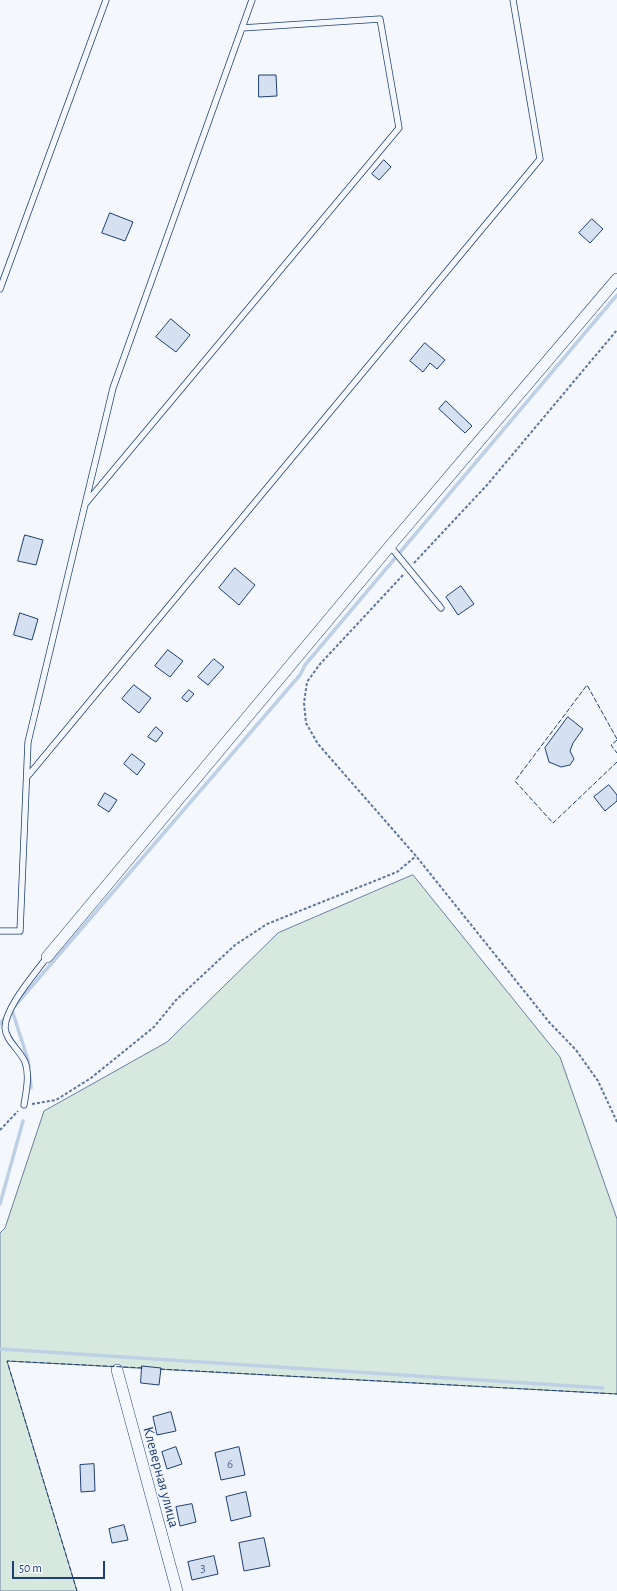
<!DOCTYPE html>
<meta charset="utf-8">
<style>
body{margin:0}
#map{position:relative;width:617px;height:1591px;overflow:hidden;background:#f4f7fb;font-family:"Alegreya Sans",sans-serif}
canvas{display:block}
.scale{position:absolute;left:12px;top:1561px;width:93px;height:18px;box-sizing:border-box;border:2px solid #1d3f73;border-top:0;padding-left:5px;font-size:12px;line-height:14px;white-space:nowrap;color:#1d3f73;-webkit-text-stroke:3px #f4f7fb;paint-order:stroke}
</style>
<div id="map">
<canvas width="617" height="1591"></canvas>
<div class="scale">50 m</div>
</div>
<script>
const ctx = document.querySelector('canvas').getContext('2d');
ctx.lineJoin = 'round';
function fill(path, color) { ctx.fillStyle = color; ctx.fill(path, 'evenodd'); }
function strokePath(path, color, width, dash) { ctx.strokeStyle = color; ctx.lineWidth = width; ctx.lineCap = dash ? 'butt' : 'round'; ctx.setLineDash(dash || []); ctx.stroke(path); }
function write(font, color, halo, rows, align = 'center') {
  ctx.font = font + ' "Alegreya Sans",sans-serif'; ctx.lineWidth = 3; ctx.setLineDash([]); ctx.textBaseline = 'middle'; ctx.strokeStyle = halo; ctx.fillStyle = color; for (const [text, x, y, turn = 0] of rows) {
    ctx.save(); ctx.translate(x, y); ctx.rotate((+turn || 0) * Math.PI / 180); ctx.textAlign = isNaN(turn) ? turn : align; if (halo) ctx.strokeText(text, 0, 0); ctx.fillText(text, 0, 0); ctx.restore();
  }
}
const green = new Path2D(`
 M413,875L560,1057L617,1219V1394L7,1361L77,1591H0V1233L5,1228L44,1111L167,1042L278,933Z`);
fill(green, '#d7e8df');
strokePath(green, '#687fa3', 1);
strokePath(new Path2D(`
 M13,1008L300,675L305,665L617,295
 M12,1010L28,1060L29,1067
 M0,1024L6,1016
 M30,1077L31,1088
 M0,1204L23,1121
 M0,1349L603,1388`), '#bed0e5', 3.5);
const building = new Path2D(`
 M259,75H276L277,96L259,97Z
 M384,160L391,167L379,180L372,174Z
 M110,213L133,222L125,241L102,233Z
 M592,219L603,229L590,243L579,233Z
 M171,319L190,335L176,352L156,337Z
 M425,343L445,360L437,369L430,363L423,372L410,361Z
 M446,401L472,426L465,433L439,409Z
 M25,535L43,540L36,565L18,561Z
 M235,568L255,585L239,605L219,588Z
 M461,586L474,604L458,615L446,597Z
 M20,613L38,619L32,640L14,635Z
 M168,650L183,661L170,677L155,666Z
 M214,659L224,667L208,685L198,677Z
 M134,685L151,698L139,713L122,699Z
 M189,690L194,694L187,702L182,698Z
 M568,717L583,729L573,743L570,751L574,759L570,765L561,767L549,762L545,748Z
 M156,727L163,733L156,742L148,737Z
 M132,754L145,764L137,775L124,764Z
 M609,785L617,795V801L605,811L594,797Z
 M105,793L117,800L109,812L98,805Z
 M142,1366L161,1368L159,1385L141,1383Z
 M171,1412L176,1431L157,1435L153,1417Z
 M176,1447L182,1464L167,1469L162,1452Z
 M239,1447L245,1475L221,1480L215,1453Z
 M94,1464L95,1491L81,1492L80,1465Z
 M246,1492L251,1516L231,1521L226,1497Z
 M192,1504L196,1522L180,1526L176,1507Z
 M124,1525L128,1540L112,1543L109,1529Z
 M264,1538L270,1566L244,1571L239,1543Z
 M214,1556L218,1574L192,1580L188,1562Z`);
fill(building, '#d5e0f0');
strokePath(building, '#1d3f73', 1);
const lane = new Path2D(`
 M0,289L106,0
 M86,503L399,128L380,19L242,28
 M390,546L441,608
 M27,777L540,159L513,0
 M0,931H20L28,742L113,388L252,0
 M24,1105C26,1092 30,1075 25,1062C20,1050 6,1041 5,1028C5,1007 35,974 47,957`);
const street = new Path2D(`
 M47,957L390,546L617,279
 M117,1370L177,1591`);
strokePath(lane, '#1d3f73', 7);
strokePath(street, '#1d3f73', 12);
strokePath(new Path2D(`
 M414,563L487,485L617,330
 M403,575L320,664L307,682L304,703L306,723L318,744L416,856L549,1022L576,1050L598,1081L617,1122
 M32,1104L56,1100L91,1078L154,1027L176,1000L235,945L267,924L397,872L416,856
 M0,1130L18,1111`), '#5e769c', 2, [3, 2]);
strokePath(lane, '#f4f7fb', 5.5);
strokePath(street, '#f4f7fb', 11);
strokePath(new Path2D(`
 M617,739L587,685L515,781L553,823L617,762
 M617,740L611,745L617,753
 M160,1369L617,1394
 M77,1591L7,1361L144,1368`), '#1d3f73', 1, [5, 2]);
write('13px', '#4b6792', null, [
 ["6",230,1464],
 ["3",203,1568]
]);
write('15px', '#1d3f73', '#f4f7fb', [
 ["Клеверная улица",161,1477,75]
]);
</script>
